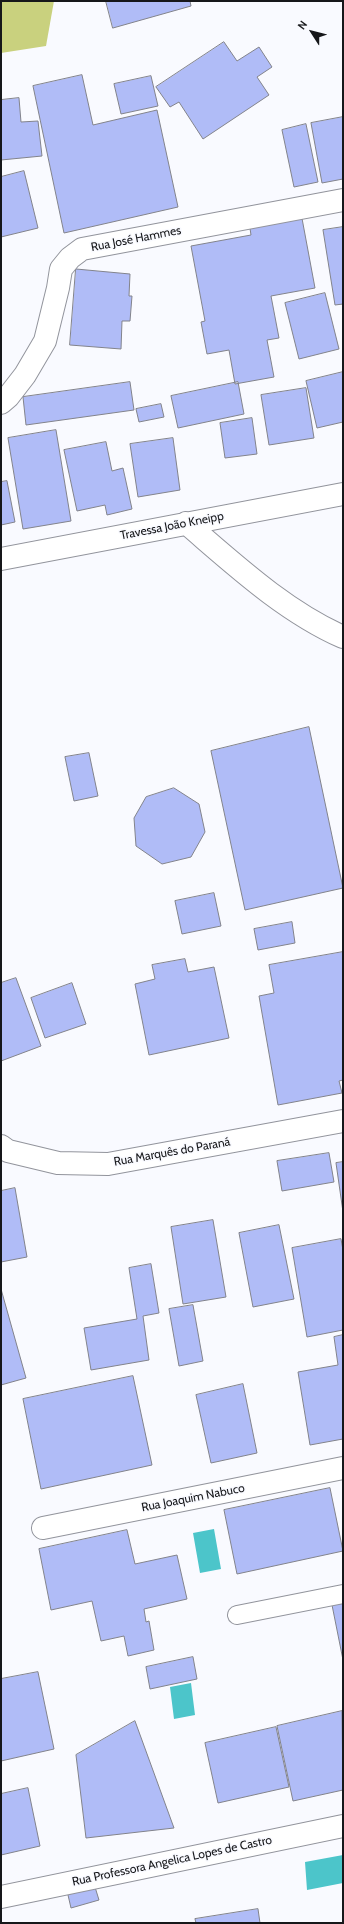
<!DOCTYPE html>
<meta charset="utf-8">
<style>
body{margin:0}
#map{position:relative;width:344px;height:1924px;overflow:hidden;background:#f9faff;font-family:Cabin,sans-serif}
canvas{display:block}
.frame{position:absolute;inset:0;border:2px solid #16171a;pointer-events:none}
.north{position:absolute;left:292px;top:12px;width:40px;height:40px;-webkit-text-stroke:3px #f9faff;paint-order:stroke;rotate:306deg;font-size:11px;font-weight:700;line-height:16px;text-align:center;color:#16171a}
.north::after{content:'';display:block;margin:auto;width:14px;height:18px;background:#16171a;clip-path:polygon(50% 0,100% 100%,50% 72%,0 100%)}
</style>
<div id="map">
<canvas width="344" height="1924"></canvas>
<div class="frame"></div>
<div class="north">N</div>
</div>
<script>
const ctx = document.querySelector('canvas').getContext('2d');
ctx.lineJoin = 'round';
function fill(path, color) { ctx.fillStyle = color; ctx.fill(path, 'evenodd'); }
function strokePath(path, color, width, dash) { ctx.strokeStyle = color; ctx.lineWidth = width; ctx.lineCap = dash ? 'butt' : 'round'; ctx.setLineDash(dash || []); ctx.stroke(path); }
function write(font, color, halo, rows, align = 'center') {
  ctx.font = font + ' Cabin,sans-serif'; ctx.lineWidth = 3; ctx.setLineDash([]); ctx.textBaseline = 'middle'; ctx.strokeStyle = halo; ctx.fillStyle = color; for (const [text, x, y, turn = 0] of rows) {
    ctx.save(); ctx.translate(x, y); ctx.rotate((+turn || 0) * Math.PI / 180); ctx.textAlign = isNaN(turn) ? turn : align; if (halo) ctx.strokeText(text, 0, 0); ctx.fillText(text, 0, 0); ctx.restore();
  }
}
fill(new Path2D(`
 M1,1H54L46,46L1,53Z`), '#c9d17e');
fill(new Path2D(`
 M214,1529L221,1569L200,1573L193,1533Z
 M191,1683L195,1715L174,1719L170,1687Z
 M343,1855V1883L307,1890L305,1862Z`), '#4cc5ca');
const building = new Path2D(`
 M106,1H190L191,6L113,28Z
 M224,42L237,61L259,47L272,67L257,77L269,95L203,139L179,102L170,107L156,87Z
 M82,75L93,125L157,110L178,207L64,233L33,86Z
 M151,76L158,106L121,114L114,84Z
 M19,98L21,122L38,121L42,156L1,160V100Z
 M343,117V179L322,183L311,123Z
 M306,124L318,182L294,187L282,130Z
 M24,171L38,228L1,237V177Z
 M301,213L315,288L271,296L279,338L267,340L274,377L235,384L229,350L207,354L201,322L205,321L191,246L251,235L249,222Z
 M343,227V304L335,305L323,230Z
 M76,269L130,274L129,296H132L130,321H122L121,349L70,345Z
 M325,293L339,349L299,359L285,303Z
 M343,372V422L317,428L306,381Z
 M130,382L134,410L26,425L23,397Z
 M238,382L244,414L178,428L171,396Z
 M306,388L314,438L269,445L261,395Z
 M161,404L164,417L139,422L136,409Z
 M252,418L257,454L225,458L220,423Z
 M56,430L71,521L23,529L8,438Z
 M173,438L180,490L138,497L130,444Z
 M106,442L112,471L123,468L132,509L107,515L105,505L77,511L64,450Z
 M7,481L15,522L1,525V482Z
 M309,727L343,888L245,910L211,751Z
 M89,753L98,796L74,801L65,757Z
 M174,788L199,804L205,832L191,857L162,864L136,846L134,818L146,797Z
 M214,893L221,926L182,934L175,901Z
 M292,922L295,943L258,950L254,929Z
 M343,952V1080L339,1081L342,1093L278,1105L259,996L274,993L269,965Z
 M185,959L188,972L214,967L229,1038L149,1055L135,984L155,979L152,965Z
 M16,978L41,1046L1,1061V983Z
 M72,983L86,1024L45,1038L31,998Z
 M329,1153L334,1182L282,1191L277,1161Z
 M343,1162V1212L336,1163Z
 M15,1188L27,1257L1,1262V1191Z
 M213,1220L226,1297L183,1304L171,1227Z
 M279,1225L294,1299L253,1307L239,1233Z
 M341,1239L343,1250V1330L307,1337L292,1248Z
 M151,1264L159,1313L143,1316L149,1360L91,1370L84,1328L137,1319L129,1268Z
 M1,1289L26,1378L1,1385Z
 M193,1305L203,1361L179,1366L169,1309Z
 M343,1335V1439L310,1445L298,1372L338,1365L334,1337Z
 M133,1376L152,1465L41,1489L23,1399Z
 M243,1384L257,1453L211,1463L196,1395Z
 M330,1488L343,1551L237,1574L224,1510Z
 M127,1530L135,1564L177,1555L187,1599L144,1609L146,1622L149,1621L154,1650L128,1656L124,1636L101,1641L92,1601L51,1610L39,1549Z
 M343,1603V1660L332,1605Z
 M193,1657L197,1679L150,1689L146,1667Z
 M38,1672L54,1749L1,1761V1679Z
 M342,1711L343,1790L293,1801L277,1726Z
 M135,1721L174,1828L86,1838L76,1755Z
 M276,1727L289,1787L218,1803L205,1743Z
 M28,1788L40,1846L1,1855V1794Z
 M95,1887L99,1900L71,1908L68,1895Z
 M258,1909L260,1923H196L195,1919Z`);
fill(building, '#b0bcf7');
strokePath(building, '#82838b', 1);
const lane = new Path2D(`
 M237,1615L343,1594`);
const street = new Path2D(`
 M1,403L8,397L25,375L45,341L58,288L61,269L70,258L82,249L343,200
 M186,523C234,564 284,611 343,637
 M1,559L343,494
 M43,1528L343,1468
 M1,1897L343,1826`);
const secondary = new Path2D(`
 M1,1146L8,1151L58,1163L108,1164L343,1121`);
strokePath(lane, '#92949c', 20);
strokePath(street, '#92949c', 24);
strokePath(secondary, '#92949c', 24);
strokePath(lane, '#fff', 18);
strokePath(street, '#fff', 22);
strokePath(secondary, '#fff', 22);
write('12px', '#16171a', '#f9faff', [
 ["Rua José Hammes",136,239,-11],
 ["Travessa João Kneipp",172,526,-11],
 ["Rua Marquês do Paraná",172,1152,-10],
 ["Rua Joaquim Nabuco",193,1498,-11],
 ["Rua Professora Angelica Lopes de Castro",172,1861,-12]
]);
</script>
